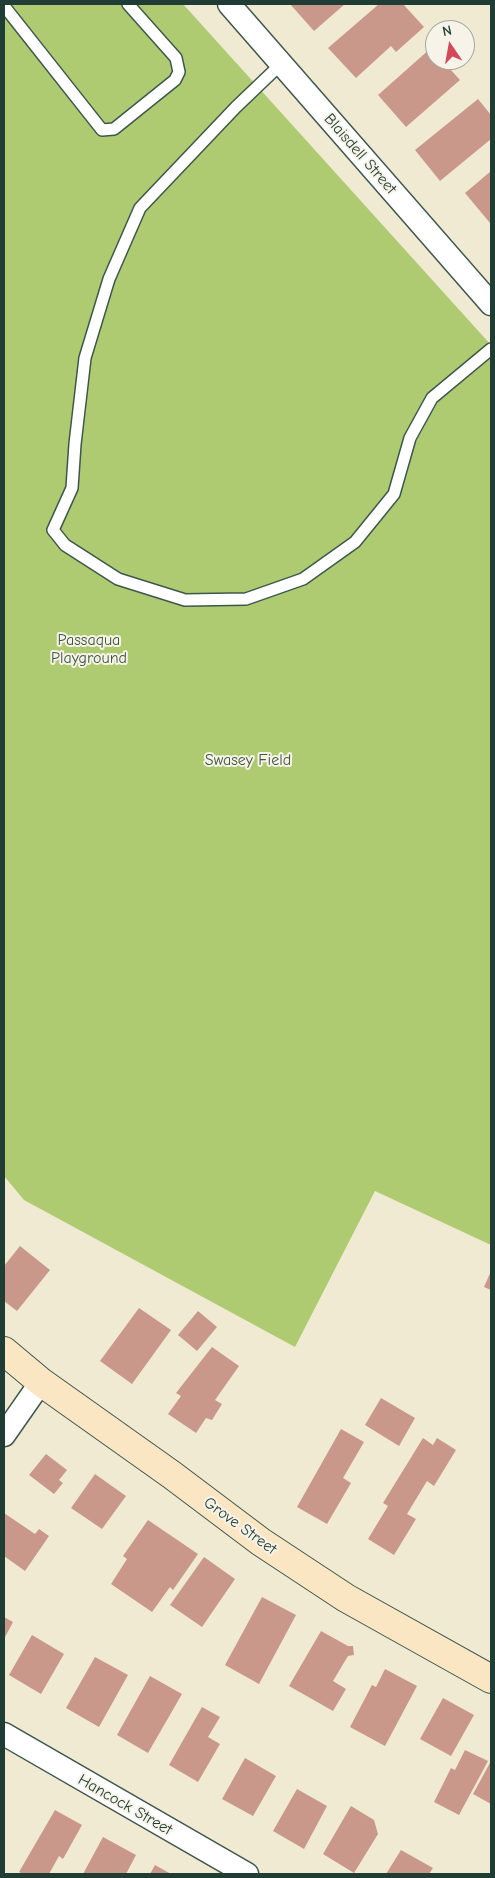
<!DOCTYPE html>
<style>
body{margin:0}
#map{position:relative;width:495px;height:1878px;overflow:hidden;background:#f0ead3;font-family:"Comic Neue",sans-serif}
canvas{display:block}
.frame{position:absolute;inset:0;border:5px solid #1f3d34;pointer-events:none}
.north{position:absolute;left:425px;top:20px;width:50px;height:50px;box-sizing:border-box;background:#f7f3e8;border:1px solid #a1aaa0;border-radius:50%;rotate:348deg;font-size:14px;font-weight:700;line-height:20px;text-align:center;color:#1f3d34}
.north::after{content:'';display:block;margin:auto;width:18px;height:22px;background:#d1495b;clip-path:polygon(50% 0,100% 100%,50% 72%,0 100%)}
</style>
<div id="map">
<canvas width="495" height="1878"></canvas>
<div class="frame"></div>
<div class="north">N</div>
</div>
<script>
const ctx = document.querySelector('canvas').getContext('2d');
ctx.lineJoin = 'round';
function fill(path, color) { ctx.fillStyle = color; ctx.fill(path, 'evenodd'); }
function strokePath(path, color, width, dash) { ctx.strokeStyle = color; ctx.lineWidth = width; ctx.lineCap = dash ? 'butt' : 'round'; ctx.setLineDash(dash || []); ctx.stroke(path); }
function write(font, color, halo, rows, align = 'center') {
  ctx.font = font + ' "Comic Neue",sans-serif'; ctx.lineWidth = 4; ctx.setLineDash([]); ctx.textBaseline = 'middle'; ctx.strokeStyle = halo; ctx.fillStyle = color; for (const [text, x, y, turn = 0] of rows) {
    ctx.save(); ctx.translate(x, y); ctx.rotate((+turn || 0) * Math.PI / 180); ctx.textAlign = isNaN(turn) ? turn : align; if (halo) ctx.strokeText(text, 0, 0); ctx.fillText(text, 0, 0); ctx.restore();
  }
}
fill(new Path2D(`
 M4,4H183L491,345V1245L375,1191L295,1347L24,1200L4,1176Z`), '#aecb71');
fill(new Path2D(`
 M290,4H345L314,31Z
 M379,4H403L424,27L396,52L391,46L356,78L328,48Z
 M431,48L435,52V60H442L460,80L406,127L378,95Z
 M478,99L491,115V139L440,181L415,150Z
 M491,171V222L490,223L465,193Z
 M20,1246L50,1270L17,1311L4,1301V1266Z
 M491,1271V1290L484,1287Z
 M139,1308L171,1330L132,1384L100,1361Z
 M198,1311L217,1327L197,1351L178,1335Z
 M212,1347L239,1366L215,1400L222,1404L212,1420L206,1418L196,1433L168,1414L181,1396L176,1393Z
 M381,1398L415,1418L399,1446L365,1425Z
 M341,1429L364,1442L343,1478L351,1483L327,1524L297,1507Z
 M423,1438L433,1445L437,1438L456,1450L434,1486L427,1481L407,1514L416,1519L394,1555L368,1539L388,1506L383,1503Z
 M46,1454L67,1470L59,1480L63,1483L54,1494L29,1475Z
 M95,1474L126,1496L102,1529L71,1508Z
 M4,1513L35,1534L39,1529L49,1536L25,1571L4,1556Z
 M148,1520L198,1554L173,1590L170,1587L152,1612L111,1584L127,1559L123,1556Z
 M204,1557L235,1579L202,1627L170,1605Z
 M262,1597L296,1615L259,1684L225,1665Z
 M4,1617L13,1622L4,1639Z
 M321,1631L348,1646H353L354,1655L348,1656L333,1681L346,1689L333,1711L289,1686Z
 M32,1635L64,1654L41,1694L9,1675Z
 M95,1657L128,1675L99,1727L66,1708Z
 M385,1669L417,1686L385,1746L350,1727L372,1685L376,1687Z
 M150,1676L182,1694L148,1753L117,1735Z
 M443,1698L474,1715L451,1756L420,1739Z
 M202,1707L220,1717L208,1737L220,1744L198,1782L169,1765Z
 M465,1750L488,1761L459,1815L434,1802L451,1768L455,1770Z
 M245,1758L276,1776L253,1816L222,1799Z
 M491,1761V1804L473,1794Z
 M297,1789L327,1806L304,1849L273,1831Z
 M351,1806L374,1820L378,1834L354,1873L323,1854Z
 M55,1810L82,1825L63,1859L59,1856L49,1874H23L19,1872Z
 M103,1837L136,1855L126,1874H83Z
 M401,1850L433,1868L429,1874H386Z
 M155,1865L171,1874H150Z`), '#c9988b');
const lane = new Path2D(`
 M4,6L102,130L114,129L175,80L179,72L176,58L128,4
 M281,64L236,107L140,208L109,279L85,358L75,444L72,488L53,530L65,545L118,579L185,600L246,599L303,579L355,542L394,494L410,438L432,398L491,349`);
const street = new Path2D(`
 M229,4L491,304
 M4,1435L41,1382
 M4,1734L247,1874`);
const secondary = new Path2D(`
 M4,1351L41,1382L172,1475L261,1542L346,1598L491,1679`);
strokePath(lane, '#3e574c', 14);
strokePath(street, '#3e574c', 25);
strokePath(secondary, '#3e574c', 30);
strokePath(lane, '#fff', 11);
strokePath(street, '#fff', 22);
strokePath(secondary, '#fbe6c4', 28);
write('16px', '#1f3d34', '#f7f3e8', [
 ["Blaisdell Street",360,154,49],
 ["Grove Street",240,1526,36],
 ["Hancock Street",125,1805,30]
]);
write('16px', '#3c5940', '#f7f3e8', [
 ["Passaqua",89,640],
 ["Playground",89,658],
 ["Swasey Field",248,760]
]);
</script>
